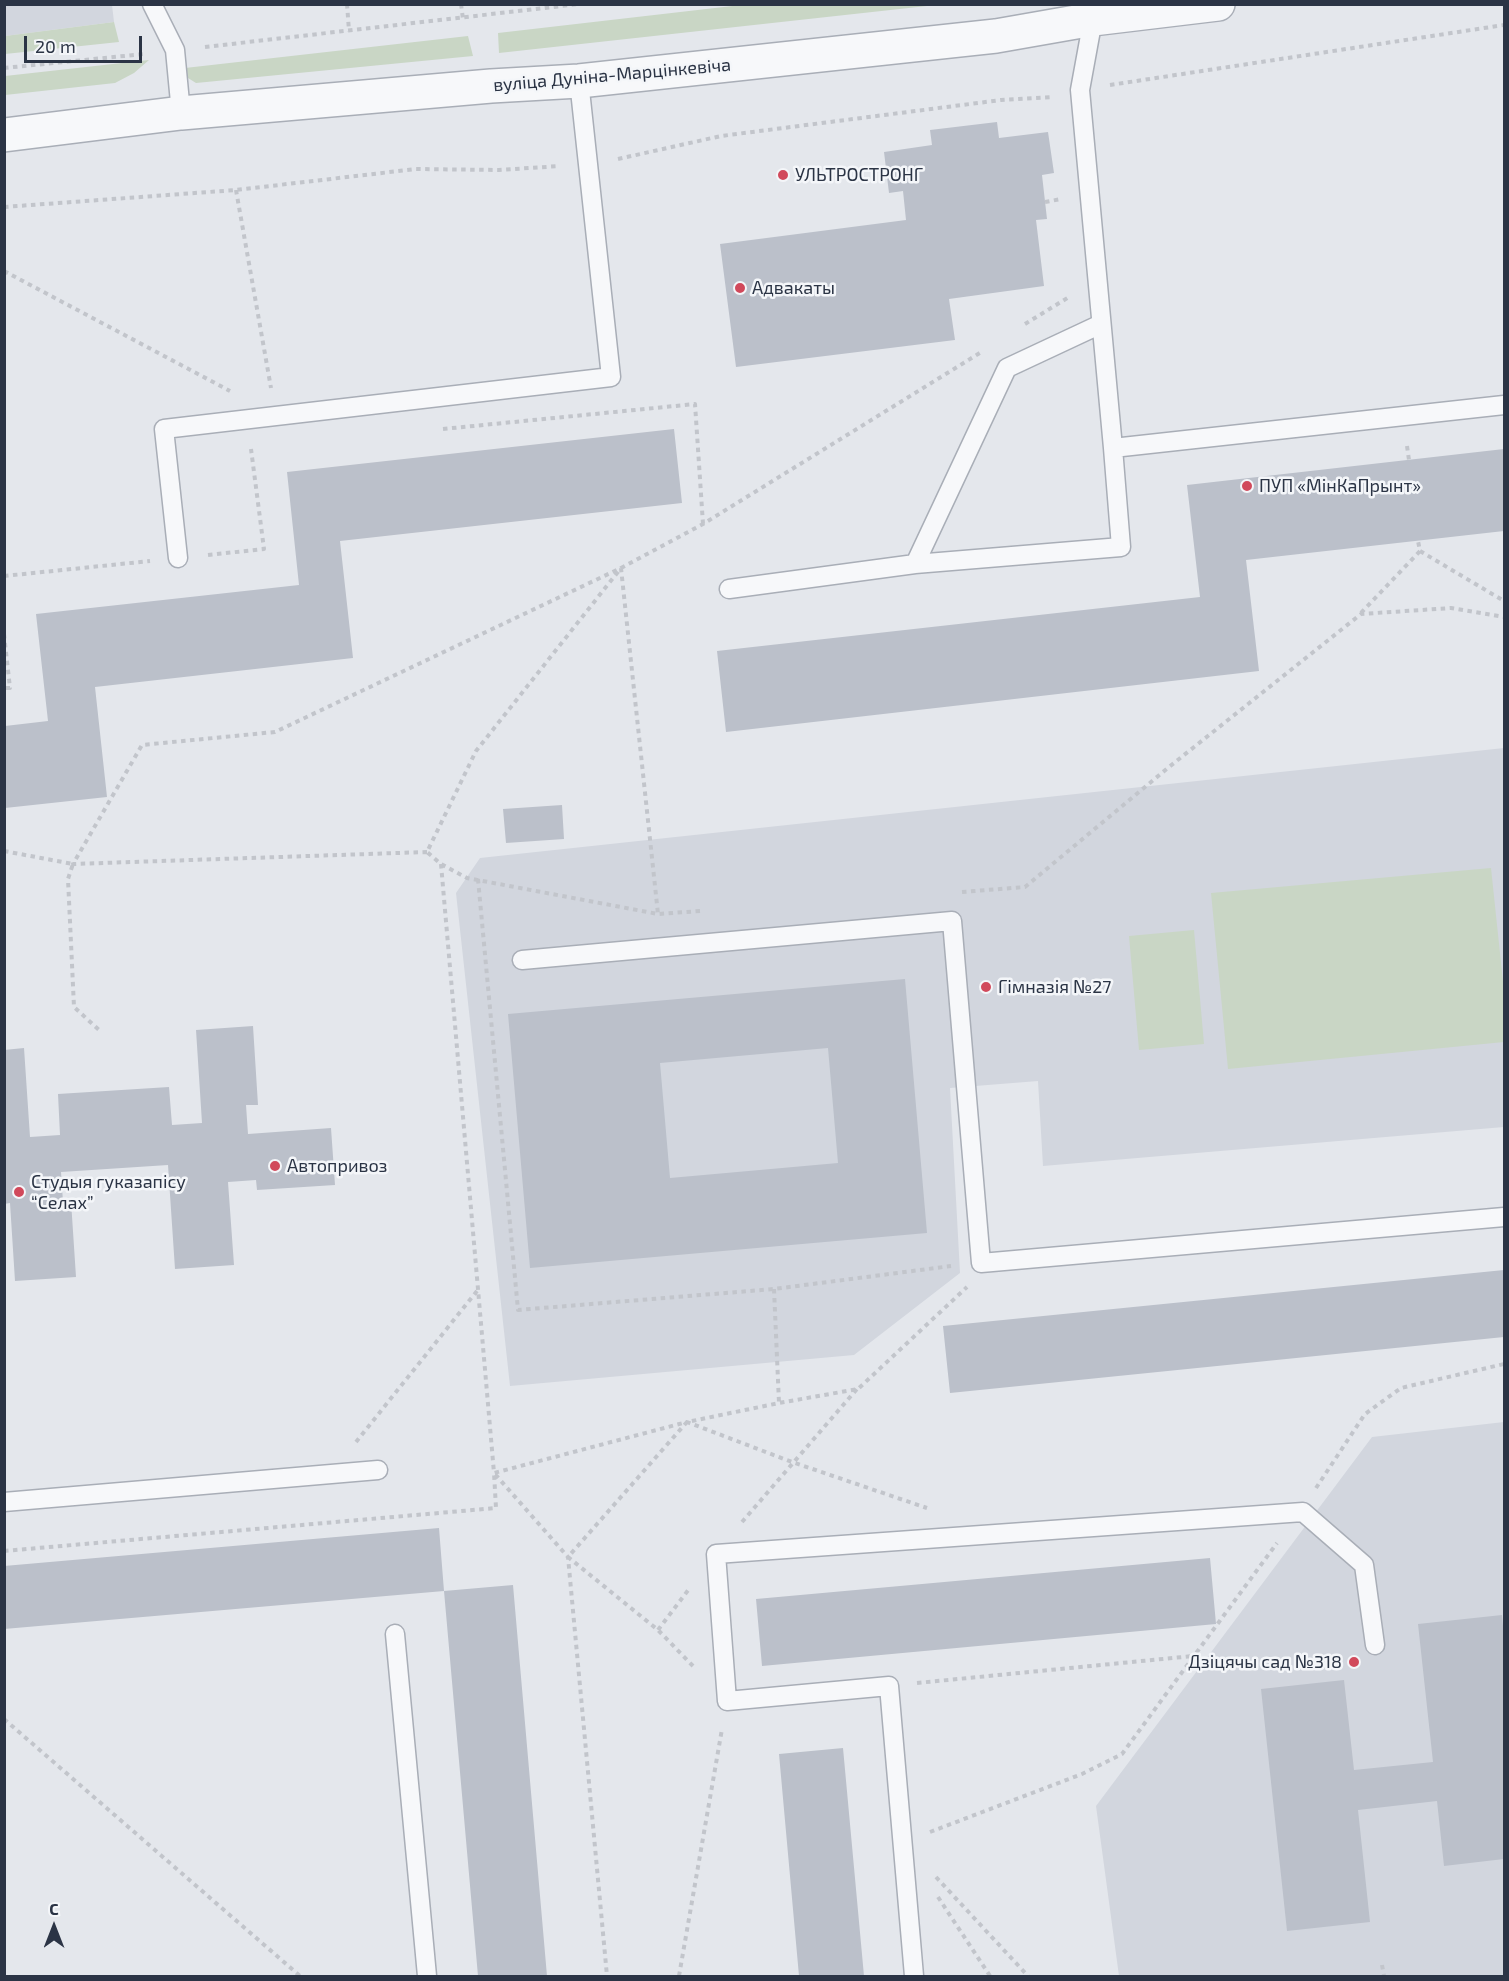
<!DOCTYPE html>
<meta charset="utf-8">
<style>
body{margin:0}
#map{position:relative;width:1509px;height:1981px;overflow:hidden;background:#e4e7ec;font-family:"Exo 2",sans-serif}
canvas{display:block}
.frame{position:absolute;inset:0;border:6px solid #2b3445;pointer-events:none}
.north{position:absolute;left:24px;top:1897px;width:60px;height:60px;-webkit-text-stroke:4px #f4f6f9;paint-order:stroke;rotate:0deg;font-size:16px;font-weight:700;line-height:24px;text-align:center;color:#2b3445}
.north::after{content:'';display:block;margin:auto;width:21px;height:27px;background:#2b3445;clip-path:polygon(50% 0,100% 100%,50% 72%,0 100%)}
.scale{position:absolute;left:24px;top:36px;width:118px;height:27px;box-sizing:border-box;border:3px solid #2b3445;border-top:0;padding-left:8px;font-size:18px;line-height:21px;white-space:nowrap;color:#2b3445;-webkit-text-stroke:4px #f4f6f9;paint-order:stroke}
</style>
<div id="map">
<canvas width="1509" height="1981"></canvas>
<div class="frame"></div>
<div class="north">С</div>
<div class="scale">20 m</div>
</div>
<script>
const ctx = document.querySelector('canvas').getContext('2d');
ctx.lineJoin = 'round';
function fill(path, color) { ctx.fillStyle = color; ctx.fill(path, 'evenodd'); }
function strokePath(path, color, width, dash) { ctx.strokeStyle = color; ctx.lineWidth = width; ctx.lineCap = dash ? 'butt' : 'round'; ctx.setLineDash(dash || []); ctx.stroke(path); }
function write(font, color, halo, rows, align = 'center') {
  ctx.font = font + ' "Exo 2",sans-serif'; ctx.lineWidth = 5; ctx.setLineDash([]); ctx.textBaseline = 'middle'; ctx.strokeStyle = halo; ctx.fillStyle = color; for (const [text, x, y, turn = 0] of rows) {
    ctx.save(); ctx.translate(x, y); ctx.rotate((+turn || 0) * Math.PI / 180); ctx.textAlign = isNaN(turn) ? turn : align; if (halo) ctx.strokeText(text, 0, 0); ctx.fillText(text, 0, 0); ctx.restore();
  }
}
fill(new Path2D(`
 M4,5H112L114,22L5,36Z
 M1504,748V1127L1043,1166L1038,1081L950,1088L960,1273L854,1355L510,1386L456,893L480,858Z
 M1504,1422V1976H1119L1096,1806L1372,1437Z`), '#d2d6de');
fill(new Path2D(`
 M741,5H936L499,53L498,33Z
 M114,22L119,42L5,54V36Z
 M468,36L473,56L196,83L188,78L185,68Z
 M149,60L134,73L115,83L5,95V76Z
 M1491,868L1504,991V1042L1228,1069L1211,893Z
 M1194,930L1204,1044L1139,1050L1129,936Z`), '#c9d6c5');
fill(new Path2D(`
 M997,122L999,138L1048,132L1054,173L1042,175L1047,219L1036,220L1044,286L949,299L955,340L736,367L720,244L906,220L903,191L889,193L884,152L932,145L930,130Z
 M674,429L682,503L340,541L353,658L95,687L107,797L5,808V726L48,721L36,614L299,585L287,472Z
 M1504,449V531L1246,560L1259,671L726,732L717,651L1200,597L1187,485Z
 M562,805L564,839L506,843L503,809Z
 M905,979L927,1233L530,1268L508,1014ZM828,1048L838,1163L670,1178L660,1063Z
 M253,1026L258,1105H246L248,1134L331,1128L335,1185L257,1190L256,1180L228,1182L234,1265L175,1269L168,1165L61,1172L63,1202L71,1201L76,1277L15,1281L10,1203L4,1204V1050L24,1048L30,1137L60,1135L58,1094L169,1087L172,1125L202,1123L196,1030Z
 M1504,1270V1337L950,1393L943,1326Z
 M439,1528L444,1591L4,1629V1566Z
 M1210,1558L1216,1624L762,1666L756,1599Z
 M513,1585L547,1976H478L444,1591Z
 M1502,1615L1504,1637V1859L1444,1866L1437,1801L1358,1810L1370,1922L1287,1931L1261,1689L1344,1680L1354,1770L1433,1762L1418,1624Z
 M843,1748L864,1976H799L779,1754Z`), '#bbc0ca');
const service = new Path2D(`
 M152,4L175,50L181,113
 M1092,12L1093,19L1080,90L1113,448L1504,405
 M178,558L164,429L611,377L579,81
 M915,564L1007,368L1101,324
 M729,589L915,564L1121,547L1113,448
 M522,960L952,921L981,1263L1504,1217
 M4,1502L378,1470
 M395,1634L427,1976
 M914,1976L889,1686L727,1701L716,1554L1303,1512L1364,1565L1375,1645`);
const tertiary = new Path2D(`
 M4,135L181,113L491,86L579,81L996,36L1093,19L1218,4`);
strokePath(service, '#a9aeb7', 21);
strokePath(tertiary, '#a9aeb7', 36);
strokePath(new Path2D(`
 M347,4L349,31
 M461,4L463,19
 M205,47L579,4
 M4,68L144,54
 M1110,85L1504,25
 M618,159L721,136L1001,100L1052,97
 M236,190L271,388
 M1045,202L1061,199
 M4,207L236,190L416,169L499,170L560,166
 M4,271L230,391
 M1025,324L1069,297
 M443,429L695,404L703,524
 M1407,446L1409,460
 M1420,551L1504,601
 M208,555L264,549L251,449
 M4,576L150,561
 M1361,613L1420,551L1418,541
 M4,634L10,688H4
 M4,851L73,864L68,879L74,1007L99,1030
 M427,852L73,864L142,745L275,732L621,568L658,914
 M441,864L494,1473L687,1422L792,1462L927,1508
 M478,879L518,1310L774,1289L951,1266
 M962,892L1025,887L1169,767L1361,614L1451,608L1504,617
 M700,911L658,914L467,878L441,864L427,852L476,751L621,568L703,524L983,351
 M774,1289L779,1403
 M356,1442L477,1291
 M1316,1488L1365,1414L1401,1388L1504,1364
 M742,1522L857,1389
 M4,1551L496,1508L494,1473L568,1557L607,1976
 M658,1630L689,1589
 M693,1666L658,1630L568,1557L687,1422L779,1403L858,1389L967,1287
 M917,1683L1193,1656
 M4,1719L300,1976
 M930,1832L1082,1774L1122,1754L1277,1543
 M936,1877L1028,1976
 M938,1897L990,1976
 M1382,1965L1384,1976
 M679,1976L722,1729`), '#c2c5cb', 4, [4.5, 4.5]);
strokePath(service, '#f7f8fa', 18);
strokePath(tertiary, '#f7f8fa', 33);
for (const [x, y, r, color] of [
 [783,175,6,"#d1495b"],
 [740,288,6,"#d1495b"],
 [1247,486,6,"#d1495b"],
 [986,987,6,"#d1495b"],
 [275,1166,6,"#d1495b"],
 [19,1192,6,"#d1495b"],
 [1354,1662,6,"#d1495b"]
]) { const dot = new Path2D(); dot.arc(x, y, r, 0, 2 * Math.PI); ctx.fillStyle = color; ctx.fill(dot); strokePath(dot, '#f4f6f9', 2); }
write('18px', '#2b3445', '#f4f6f9', [
 ["вуліца Дуніна-Марцінкевіча",612,75,-5]
]);
write('18px', '#2b3445', '#f4f6f9', [
 ["УЛЬТРОСТРОНГ",795,175],
 ["Адвакаты",752,288],
 ["ПУП «МінКаПрынт»",1259,486],
 ["Гімназія №27",998,987],
 ["Автопривоз",287,1166],
 ["Студыя гуказапісу",31,1182],
 ["“Селах”",31,1203],
 ["Дзіцячы сад №318",1342,1662,"right"]
], 'left');
</script>
